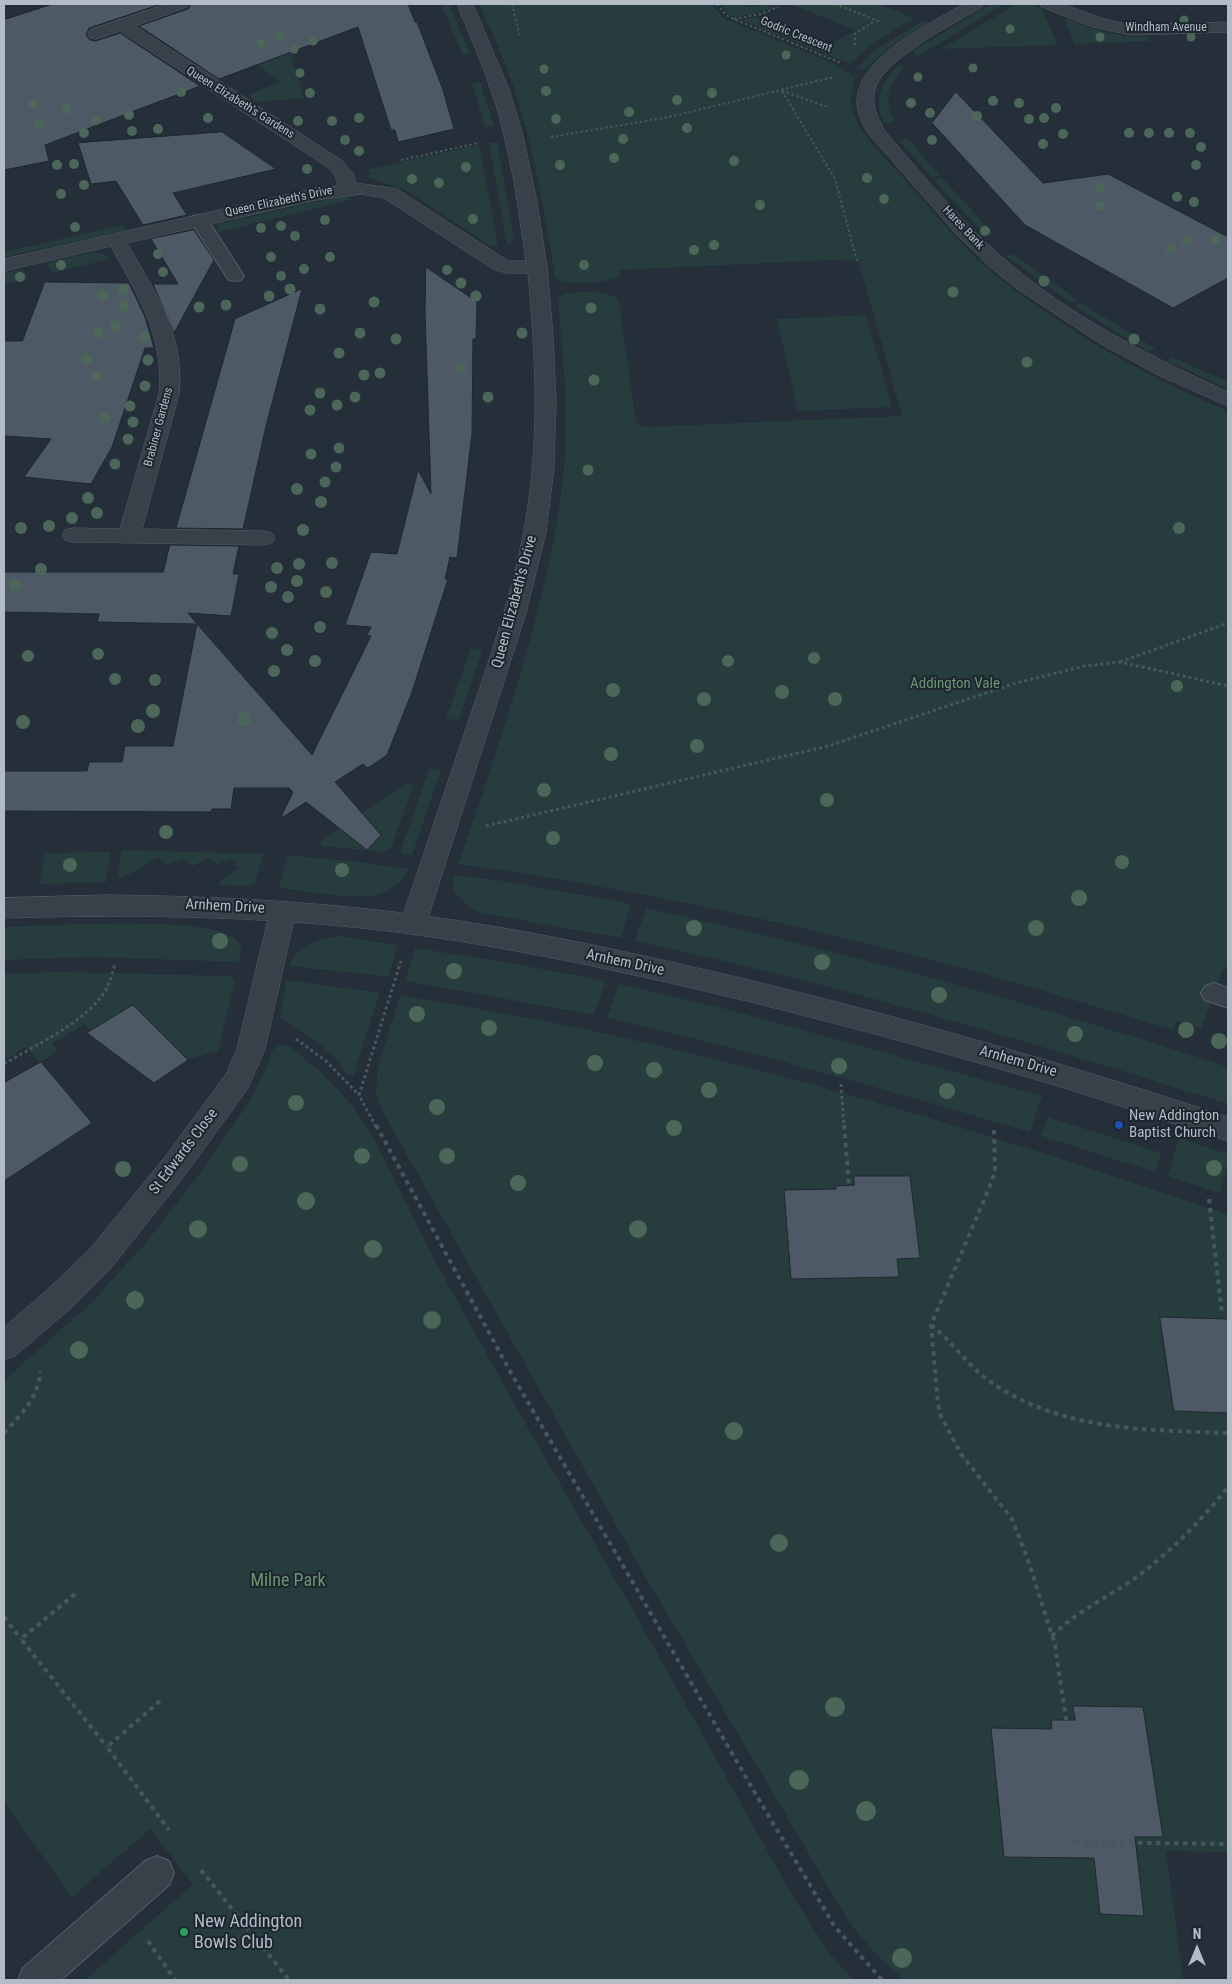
<!DOCTYPE html>
<style>
body{margin:0}
#map{position:relative;width:1232px;height:1984px;overflow:hidden;background:#242f3a;font-family:"Roboto Condensed",sans-serif}
canvas{display:block}
.frame{position:absolute;inset:0;border:5px solid #b3bcc6;pointer-events:none}
.north{position:absolute;left:1172px;top:1924px;width:50px;height:50px;-webkit-text-stroke:4px #1d262f;paint-order:stroke;rotate:0deg;font-size:14px;font-weight:700;line-height:20px;text-align:center;color:#b3bcc6}
.north::after{content:'';display:block;margin:auto;width:18px;height:22px;background:#b3bcc6;clip-path:polygon(50% 0,100% 100%,50% 72%,0 100%)}
</style>
<div id="map">
<canvas width="1232" height="1984"></canvas>
<div class="frame"></div>
<div class="north">N</div>
</div>
<script>
const ctx = document.querySelector('canvas').getContext('2d');
ctx.lineJoin = 'round';
function fill(path, color) { ctx.fillStyle = color; ctx.fill(path, 'evenodd'); }
function strokePath(path, color, width, dash) { ctx.strokeStyle = color; ctx.lineWidth = width; ctx.lineCap = dash ? 'butt' : 'round'; ctx.setLineDash(dash || []); ctx.stroke(path); }
function write(font, color, halo, rows, align = 'center') {
  ctx.font = font + ' "Roboto Condensed",sans-serif'; ctx.lineWidth = 4; ctx.setLineDash([]); ctx.textBaseline = 'middle'; ctx.strokeStyle = halo; ctx.fillStyle = color; for (const [text, x, y, turn = 0] of rows) {
    ctx.save(); ctx.translate(x, y); ctx.rotate((+turn || 0) * Math.PI / 180); ctx.textAlign = isNaN(turn) ? turn : align; if (halo) ctx.strokeText(text, 0, 0); ctx.fillText(text, 0, 0); ctx.restore();
  }
}
fill(new Path2D(`
 M441,4H449L470,53L462,54Z
 M479,4H711L725,19L835,64L855,77C853,84 851,92 851,100C851,128 889,162 908,183C931,209 953,237 979,261C1049,322 1143,376 1228,411V968L1224,967L1201,1029L1176,1021L1173,1030C1119,1014 1065,997 1010,981C829,931 645,890 458,864C482,798 503,732 523,665C541,600 558,535 564,468C569,413 563,356 558,301L559,297C571,289 602,291 615,297L619,301L636,422L644,427L902,416L859,263L854,259L619,270L620,277C603,283 577,285 559,281L555,277C546,219 536,160 519,104C509,69 494,36 479,4Z
 M721,4H746L748,7L769,4L771,8L759,13L734,17L727,12Z
 M789,4H878L914,18L873,44L851,63H848L741,20L754,17L769,23L774,21L831,44L856,30Z
 M991,4H1004L917,57L915,54L914,50Z
 M1016,4H1029L1042,9L1058,45L941,49Z
 M1064,17C1092,30 1117,37 1148,37L1151,41L1074,44Z
 M922,21L928,23L893,44L864,70L857,68L874,51Z
 M290,53L304,98L258,102L248,95L280,82L258,65Z
 M898,66L904,67C889,84 883,101 895,122L884,123C873,102 881,81 898,66Z
 M480,82L494,126L485,127L472,83Z
 M907,138L940,175L931,177L899,140Z
 M489,143H497L514,237V240L507,245Z
 M477,145L480,147L498,247L487,244L407,191L367,177L372,174L366,170Z
 M942,178L993,233L985,235L934,180Z
 M347,195L349,200L217,233L219,224Z
 M123,225L126,230L4,257V252Z
 M96,252L104,254L110,259L52,273L46,263Z
 M1013,254L1078,300L1071,303L1006,256Z
 M23,269L28,279L4,284V273Z
 M1081,303L1156,349L1149,352L1074,306Z
 M866,315L892,407L798,411L777,319Z
 M1172,357L1228,382V389L1167,361Z
 M471,648L482,650L459,720L446,719Z
 M429,769L441,770L412,855L400,853Z
 M406,783L413,785L391,849L383,852L321,846V841Z
 M122,850L264,854L254,884L246,886L219,885L221,880L239,868L230,858L218,865L208,857L193,866L182,858L168,865L158,857L121,879L117,877Z
 M111,852L106,882L39,884L45,853Z
 M288,855L349,861L409,869C402,882 391,892 377,895C351,900 306,891 279,888Z
 M454,875L504,881L631,904L621,938L482,913L469,907L454,892Z
 M646,908C843,951 1037,1004 1228,1067V1104C1033,1042 835,984 635,941Z
 M84,924C112,924 225,919 239,943C243,948 240,955 239,962L90,957L4,960V927Z
 M339,936L397,945L389,977L289,966C298,945 317,939 339,936Z
 M415,948L510,963L606,981L594,1015L405,981Z
 M59,972L230,976L235,981L218,1051L189,1059L162,1039L165,1037L132,1005L91,1031L84,1024L52,1044L58,1051L40,1063L26,1047L4,1061V974Z
 M286,980L380,993L353,1076L348,1075C333,1050 304,1034 280,1017Z
 M619,984L726,1009L1042,1096L1030,1132C890,1091 750,1050 607,1018Z
 M400,996C683,1038 959,1122 1228,1215V1852L1166,1851L1183,1980H904L875,1954L849,1922L646,1578L381,1109L376,1093L378,1066Z
 M284,1045L290,1046L316,1068L353,1106L375,1140L434,1259L524,1421L637,1617L792,1895L830,1954L853,1980H85L193,1884L150,1829L72,1897L4,1802V1380L88,1306L145,1244L204,1168L251,1099L265,1071L272,1051L277,1046Z
 M1048,1117L1161,1153L1155,1172L1041,1136Z
 M1179,1138L1228,1154V1164L1220,1193L1168,1176Z`), '#273c3c');
const building = new Path2D(`
 M53,4H161L89,28L86,35L90,40L96,41L120,33L200,86L45,145L49,161L4,170V20Z
 M191,4H408L415,22H417L443,90L454,129L398,142L395,130H391L358,27L219,79L139,26L188,9Z
 M956,92L1043,183L1108,174L1228,237V278L1173,308L1025,225L932,123Z
 M222,132L276,169L173,193L187,215L143,225L116,181L91,184L78,143Z
 M194,230L214,260L174,333L153,284H178L151,239Z
 M426,267L477,302L476,339H473L472,434L457,558L450,557L445,579H448L412,692L387,755L368,768L363,764L335,782L381,835L367,850L306,802L280,819L293,792L289,788H234L231,809H212L211,812L4,811V771H87L89,762H122L125,746H173L197,624L312,755L371,636L367,635L371,627L345,625L371,552L397,554L418,470L431,494L425,313Z
 M45,282L129,283L145,317L154,348H145L112,447L91,484L24,477L51,439L4,436V341H22Z
 M302,289L266,426L243,529L176,528L235,319Z
 M170,545L239,546L233,574H239L231,616L188,613L197,624L97,622L99,614L4,612V572H163Z
 M133,1005L188,1060L154,1083L87,1033Z
 M41,1062L92,1123L4,1181V1083Z
 M854,1176H910L920,1258L897,1259L899,1277L791,1279L784,1190L836,1189V1186L854,1185Z
 M1160,1317L1228,1319V1413L1174,1411Z
 M1073,1706L1143,1707L1163,1837H1135L1144,1916L1100,1914L1094,1858L1004,1857L991,1728L1052,1729L1051,1720H1075Z`);
fill(building, '#4d5a65');
strokePath(building, '#1f2831', 1);
const service = new Path2D(`
 M199,215L205,216L208,220L244,276L241,280L235,281L229,280L226,276L190,220L193,216Z
 M1214,983L1228,988V1008L1205,1000L1201,993L1205,986Z
 M157,1856L169,1861L174,1873L169,1885L61,1980H18L23,1968L145,1861Z`);
const minor = new Path2D(`
 M166,4H189L187,7L135,26L341,160L353,173L356,183L397,189L508,261H526L514,180L499,114L484,70L457,4H473L510,92L523,136L537,203L547,267L553,336L556,401L554,467L546,532L526,613L426,924L422,931L413,934L404,931L400,924C425,849 451,774 476,699C498,634 520,567 529,499C539,423 535,348 528,273H506L493,269L384,198L361,194L316,200L127,243C155,292 185,334 179,394L142,529L264,531L272,533L275,538L272,543L264,545L73,542L65,540L62,535L65,530L73,528L120,529L159,394C165,336 137,295 111,246L4,271V259L316,188L338,186L335,175L329,168L120,31L96,39L90,38L88,34L90,30Z
 M964,4H984L982,7C955,23 883,59 875,89C871,104 877,117 884,130C922,174 959,220 1003,258C1069,316 1149,356 1228,392V406L1160,376L1101,344L1016,288L990,267L958,236L867,132C862,122 856,111 857,100C859,56 931,23 964,4Z
 M1040,4H1062L1104,19L1131,25L1228,22V32L1131,35L1093,27L1042,7Z
 M283,901L292,904L296,911L265,1049L248,1088L185,1175L111,1268L69,1310L15,1356L4,1360V1327L47,1290L89,1250L165,1157L226,1074L237,1049L270,911L274,904Z`);
const tertiary = new Path2D(`
 M106,895C208,896 310,901 411,914C528,929 643,955 757,982C916,1021 1073,1066 1228,1117V1141C1172,1124 1117,1104 1061,1087C958,1056 855,1028 751,1002C639,975 526,950 412,934C276,916 141,914 4,918V898Z`);
strokePath(service, '#565f68', 2);
strokePath(minor, '#565f68', 1);
strokePath(tertiary, '#565f68', 1);
strokePath(new Path2D(`
 M512,4L520,37
 M717,4L726,15L734,19L841,63
 M835,4L881,22
 M734,19L761,14L778,7
 M855,45V34L876,20
 M782,91L835,179L857,261
 M782,91L828,107
 M551,137L669,117L834,77
 M401,160L478,143`), '#46595a', 2, [2.5, 2.5]);
strokePath(new Path2D(`
 M1120,662L1228,623
 M486,826L828,746L1016,683L1085,666L1120,662L1228,686
 M296,1039L326,1061L359,1095
 M4,1064C37,1044 81,1025 104,993C110,984 112,974 115,964
 M841,1084L844,1127
 M376,1127L359,1095L401,961`), '#46595a', 3, [3, 3]);
strokePath(new Path2D(`
 M376,1125L511,1373L758,1798L835,1927L882,1980
 M844,1125L849,1186
 M994,1130L995,1169L992,1181L931,1325L938,1404L941,1416L961,1454L1012,1519L1027,1557L1055,1645L1066,1720
 M1209,1199L1222,1314
 M931,1325C952,1341 967,1365 989,1381C1062,1431 1143,1430 1228,1433
 M4,1433C21,1414 39,1398 40,1371
 M75,1594L21,1639L107,1747
 M4,1617L21,1639
 M1052,1636C1075,1613 1104,1599 1131,1581C1168,1555 1200,1522 1228,1487
 M160,1701L107,1747L169,1830
 M1075,1842L1228,1844
 M201,1870L289,1980
 M148,1941L175,1980`), '#46595a', 4, [4.5, 4.5]);
fill(service, '#38414a');
fill(minor, '#38414a');
fill(tertiary, '#38414a');
ctx.fillStyle = '#4c6759';
for (const [x, y, r] of [
 [1184,20,4.5],
 [1010,29,4.5],
 [280,37,4.5],
 [1100,37,4.5],
 [1191,37,4.5],
 [313,41,4.5],
 [261,43,4.5],
 [294,49,4.5],
 [786,55,4.5],
 [973,68,4.5],
 [544,69,4.5],
 [300,73,4.5],
 [918,77,4.5],
 [546,91,5],
 [181,92,5],
 [310,93,5],
 [712,93,5],
 [677,100,5],
 [993,101,5],
 [911,103,5],
 [1019,103,5],
 [33,104,5],
 [1056,108,5],
 [66,109,5],
 [629,112,5],
 [930,113,5],
 [129,115,5],
 [977,116,5],
 [208,118,5],
 [359,118,5],
 [1044,118,5],
 [556,119,5],
 [1029,119,5],
 [96,120,5],
 [298,121,5],
 [332,121,5],
 [39,125,5],
 [687,128,5],
 [158,129,5],
 [132,131,5],
 [84,133,5],
 [1129,133,5],
 [1149,133,5],
 [1169,133,5],
 [1190,133,5],
 [1063,134,5],
 [623,139,5],
 [345,140,5],
 [932,140,5],
 [1043,144,5],
 [1201,147,5],
 [359,151,5],
 [614,158,5],
 [734,161,5],
 [74,164,5],
 [57,165,5],
 [560,165,5],
 [1196,165,5],
 [466,167,5],
 [307,169,5],
 [867,178,5],
 [412,179,5],
 [439,183,5],
 [84,185,5],
 [1100,187,5],
 [61,194,5],
 [1177,197,5],
 [884,199,5],
 [1194,202,5],
 [760,205,5],
 [1100,206,5],
 [473,219,5],
 [325,220,5],
 [281,226,5],
 [75,227,5],
 [261,228,5],
 [985,231,5],
 [295,236,5],
 [1215,240,5],
 [1187,241,5],
 [714,245,5],
 [1171,249,5],
 [694,250,5],
 [158,254,5],
 [271,257,5],
 [330,257,5],
 [61,265,5],
 [584,265,5],
 [304,269,5],
 [447,270,5],
 [163,272,5],
 [281,276,5],
 [20,277,5],
 [1044,281,5.5],
 [461,283,5.5],
 [290,289,5.5],
 [123,290,5.5],
 [953,292,5.5],
 [102,295,5.5],
 [269,296,5.5],
 [476,296,5.5],
 [374,302,5.5],
 [226,305,5.5],
 [124,306,5.5],
 [199,307,5.5],
 [591,308,5.5],
 [320,309,5.5],
 [115,326,5.5],
 [98,333,5.5],
 [360,333,5.5],
 [522,333,5.5],
 [144,337,5.5],
 [396,339,5.5],
 [1134,339,5.5],
 [339,353,5.5],
 [86,359,5.5],
 [148,360,5.5],
 [1027,362,5.5],
 [461,368,5.5],
 [380,373,5.5],
 [364,375,5.5],
 [96,376,5.5],
 [594,380,5.5],
 [145,386,5.5],
 [320,393,5.5],
 [355,397,5.5],
 [488,397,5.5],
 [337,405,5.5],
 [130,406,5.5],
 [310,410,5.5],
 [105,418,5.5],
 [133,422,5.5],
 [128,439,5.5],
 [339,448,5.5],
 [311,454,5.5],
 [115,464,5.5],
 [336,467,5.5],
 [588,470,5.5],
 [325,482,5.5],
 [297,489,6],
 [88,498,6],
 [321,502,6],
 [97,513,6],
 [72,518,6],
 [49,526,6],
 [21,528,6],
 [1179,528,6],
 [303,530,6],
 [332,563,6],
 [299,564,6],
 [277,568,6],
 [41,569,6],
 [297,581,6],
 [15,585,6],
 [271,587,6],
 [326,592,6],
 [288,597,6],
 [320,627,6],
 [272,633,6],
 [287,650,6],
 [98,654,6],
 [28,656,6],
 [814,658,6],
 [315,661,6],
 [728,661,6],
 [274,671,6],
 [115,679,6],
 [155,680,6],
 [1177,686,6],
 [613,690,7],
 [782,692,7],
 [704,699,7],
 [835,699,7],
 [153,711,7],
 [244,719,7],
 [23,722,7],
 [138,726,7],
 [697,746,7],
 [611,754,7],
 [544,790,7],
 [827,800,7],
 [166,832,7],
 [553,838,7],
 [1122,862,7],
 [70,865,7],
 [342,870,7],
 [1079,898,8],
 [694,928,8],
 [1036,928,8],
 [220,941,8],
 [822,962,8],
 [454,971,8],
 [939,995,8],
 [417,1014,8],
 [489,1028,8],
 [1186,1030,8],
 [1075,1034,8],
 [1219,1041,8],
 [595,1063,8],
 [839,1066,8],
 [654,1070,8],
 [709,1090,8],
 [947,1091,8],
 [296,1103,8],
 [437,1107,8],
 [674,1128,8],
 [362,1156,8],
 [447,1156,8],
 [240,1164,8],
 [1214,1168,8],
 [123,1169,8],
 [518,1183,8],
 [306,1201,9],
 [198,1229,9],
 [638,1229,9],
 [373,1249,9],
 [135,1300,9],
 [432,1320,9],
 [79,1350,9],
 [734,1431,9],
 [779,1543,9],
 [835,1707,10],
 [799,1780,10],
 [866,1811,10],
 [902,1958,10]
]) { ctx.beginPath(); ctx.arc(x, y, r, 0, 2 * Math.PI); ctx.fill(); }
for (const [x, y, r, color] of [
 [1119,1125,5,"#1a4fb4"],
 [184,1932,5,"#2e9e5b"]
]) { const dot = new Path2D(); dot.arc(x, y, r, 0, 2 * Math.PI); ctx.fillStyle = color; ctx.fill(dot); strokePath(dot, '#1d262f', 2); }
write('12px', '#b3bcc6', '#1d262f', [
 ["Windham Avenue",1166,28],
 ["Godric Crescent",796,35,22],
 ["Queen Elizabeth's Gardens",240,103,32],
 ["Queen Elizabeth's Drive",279,202,-12],
 ["Hares Bank",963,228,47],
 ["Brabiner Gardens",159,427,-75]
]);
write('15px', '#b3bcc6', '#1d262f', [
 ["Queen Elizabeth's Drive",515,602,-75],
 ["Arnhem Drive",225,907,3],
 ["Arnhem Drive",625,963,12],
 ["Arnhem Drive",1018,1062,16],
 ["St Edwards Close",184,1152,-53]
]);
write('15px', '#6c9572', '#1d262f', [
 ["Addington Vale",955,684]
]);
write('15px', '#b3bcc6', '#1d262f', [
 ["New Addington",1129,1116],
 ["Baptist Church",1129,1133]
], 'left');
write('18px', '#6c9572', '#1d262f', [
 ["Milne Park",288,1581]
]);
write('18px', '#b3bcc6', '#1d262f', [
 ["New Addington",194,1922],
 ["Bowls Club",194,1943]
], 'left');
</script>
